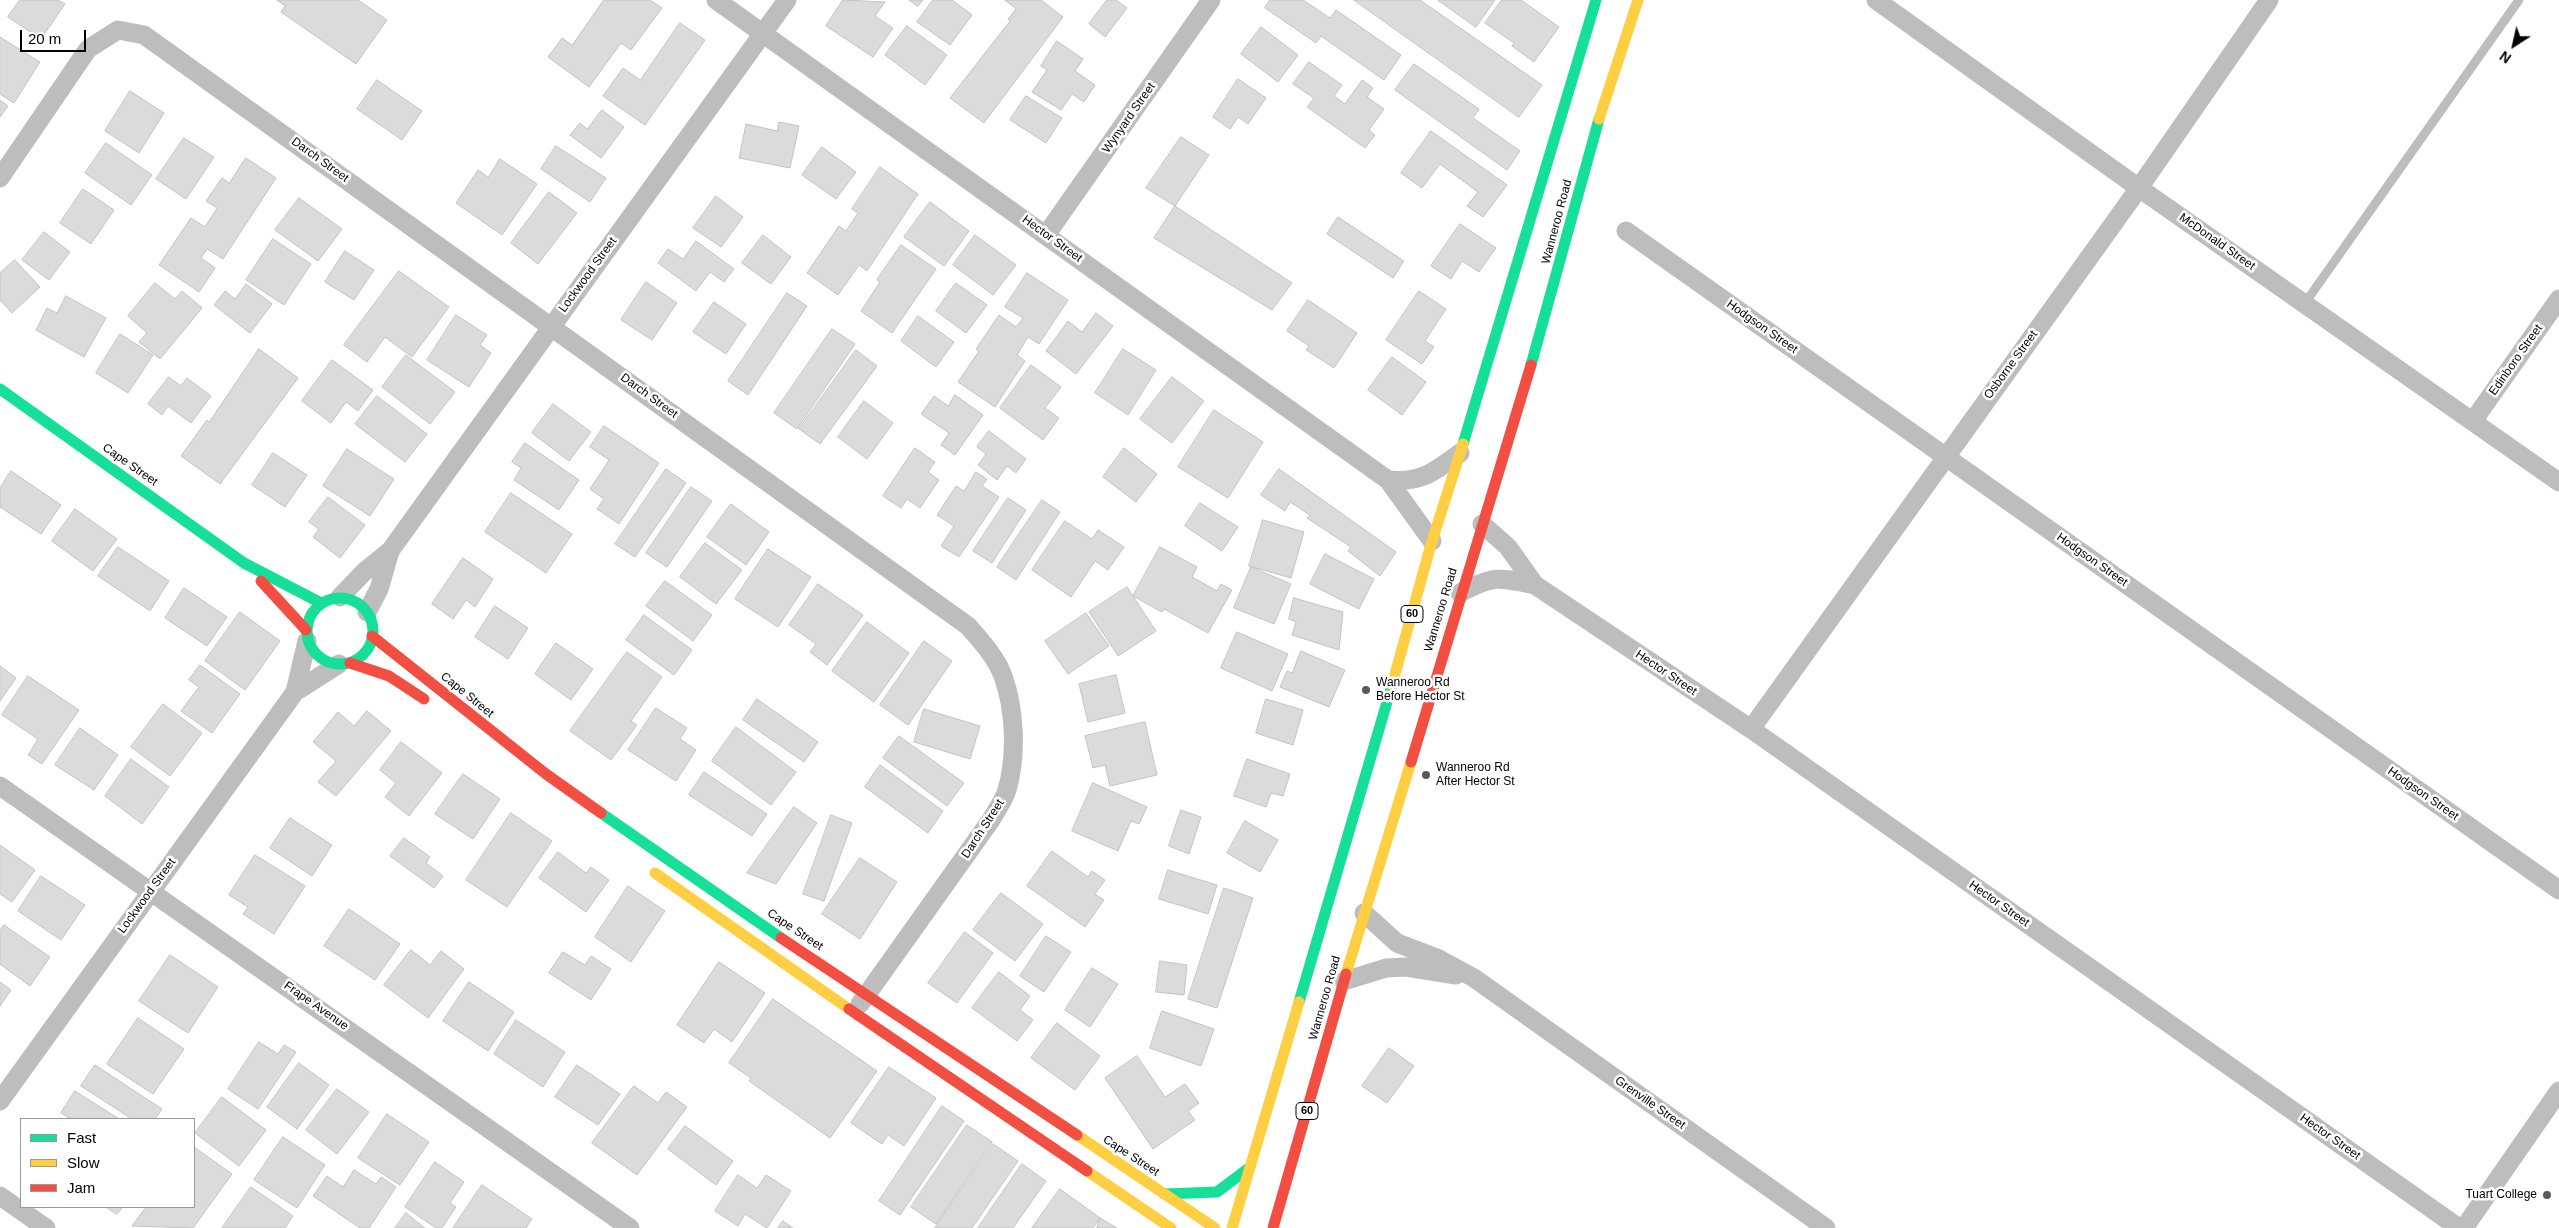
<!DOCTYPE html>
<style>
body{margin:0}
#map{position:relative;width:2559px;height:1228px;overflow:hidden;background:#fff;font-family:Helvetica,sans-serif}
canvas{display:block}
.legend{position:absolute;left:20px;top:1118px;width:175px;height:90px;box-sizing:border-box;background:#fff;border:1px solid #999;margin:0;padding:6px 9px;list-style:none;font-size:15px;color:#000}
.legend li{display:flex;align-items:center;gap:10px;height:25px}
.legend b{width:25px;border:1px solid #999}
.north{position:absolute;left:2489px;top:20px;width:50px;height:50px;-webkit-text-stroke:4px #fff;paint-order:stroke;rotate:215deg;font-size:14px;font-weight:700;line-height:20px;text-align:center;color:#000}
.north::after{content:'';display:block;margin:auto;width:18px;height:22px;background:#000;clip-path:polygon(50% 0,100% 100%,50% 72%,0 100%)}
.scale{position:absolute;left:20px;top:30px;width:66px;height:22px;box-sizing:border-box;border:2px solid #000;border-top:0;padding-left:6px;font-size:15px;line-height:18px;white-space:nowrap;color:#000;-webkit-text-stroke:4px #fff;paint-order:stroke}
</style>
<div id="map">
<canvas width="2559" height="1228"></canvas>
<ul class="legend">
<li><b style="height:6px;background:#16e098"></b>Fast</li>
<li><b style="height:6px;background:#ffcf43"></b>Slow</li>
<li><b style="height:6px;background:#f24e42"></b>Jam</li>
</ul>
<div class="north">N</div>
<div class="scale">20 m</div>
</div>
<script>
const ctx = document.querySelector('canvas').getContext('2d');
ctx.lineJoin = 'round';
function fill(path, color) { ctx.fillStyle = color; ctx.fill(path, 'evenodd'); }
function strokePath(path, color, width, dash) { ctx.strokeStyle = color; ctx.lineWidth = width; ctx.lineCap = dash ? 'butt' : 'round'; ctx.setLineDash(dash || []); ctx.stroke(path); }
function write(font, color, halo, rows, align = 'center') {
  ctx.font = font + ' Helvetica,sans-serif'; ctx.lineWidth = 5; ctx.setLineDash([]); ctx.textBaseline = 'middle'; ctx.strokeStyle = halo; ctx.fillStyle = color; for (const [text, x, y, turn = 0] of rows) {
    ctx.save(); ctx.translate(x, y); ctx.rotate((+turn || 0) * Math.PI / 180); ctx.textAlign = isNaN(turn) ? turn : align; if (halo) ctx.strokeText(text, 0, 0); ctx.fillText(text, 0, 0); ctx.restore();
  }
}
const building = new Path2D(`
 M20,0H58L65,4L41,39L8,17Z
 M277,0H358L387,20L356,64L281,12L285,6Z
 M604,0H650L662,8L631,50L621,43L589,87L548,57L562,38L572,45Z
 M843,0L885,2L875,16L893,28L873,57L826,26Z
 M909,0H923L918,6Z
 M933,0H952L972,15L950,45L917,22Z
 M1005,0H1041L1063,17L984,123L950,98L1010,21L1008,19L1016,9Z
 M1107,0H1116L1127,8L1105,37L1089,24Z
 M1270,0H1303L1330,18L1336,10L1401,55L1384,80L1321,36L1316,43L1265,8Z
 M1354,0H1420L1542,85L1519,117Z
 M1438,0H1495L1476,27Z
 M1502,0H1521L1559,27L1534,62L1512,46L1514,43L1485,23Z
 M680,23L705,40L645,125L603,96L623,68L640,80Z
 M907,26L947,55L925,85L885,55Z
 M1261,27L1298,55L1278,82L1241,54Z
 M0,37L40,62L14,103L0,94Z
 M1057,41L1083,59L1075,71L1095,85L1084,102L1072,94L1061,110L1032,92L1047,70L1041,66Z
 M1309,62L1342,85L1334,96L1345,104L1362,80L1373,88L1367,97L1384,109L1369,130L1375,135L1365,148L1307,107L1314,98L1293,84Z
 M1414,64L1479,109L1473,118L1520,151L1507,170L1395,90Z
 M1238,79L1266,98L1248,124L1238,117L1230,129L1213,117Z
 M377,80L422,111L402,140L357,109Z
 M130,91L164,113L139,153L105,131Z
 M1026,96L1062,118L1046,143L1010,120Z
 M0,100L8,106L0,117Z
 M602,110L624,127L601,158L570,135L580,123L587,129Z
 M779,122L799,126L790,168L739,158L746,124L777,131Z
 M1431,131L1507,185L1483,217L1467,206L1478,192L1440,164L1422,188L1401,173Z
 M1181,137L1209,155L1175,206L1146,188Z
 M184,138L214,157L186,199L156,179Z
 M106,143L152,175L131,205L85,173Z
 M556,146L606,178L590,202L541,169Z
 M822,147L856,172L836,199L802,175Z
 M246,158L276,178L223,259L207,249L201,258L215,268L199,292L159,265L191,218L205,227L217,208L206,201L222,178L229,183Z
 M500,159L537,184L502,235L456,203L478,170L488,177Z
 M880,167L918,194L867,271L859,265L838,295L807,273L839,226L846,231L858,213L852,209Z
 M83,189L114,210L91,244L60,223Z
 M549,192L577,213L538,264L511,243Z
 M716,196L743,217L721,247L693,228Z
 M299,198L342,229L318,261L275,230Z
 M930,202L969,231L944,266L904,237Z
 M1175,206L1292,283L1272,310L1154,238Z
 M1338,217L1404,261L1393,278L1327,234Z
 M1460,224L1496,248L1479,272L1462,261L1451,279L1431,266Z
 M44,232L70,252L49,280L22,260Z
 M763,235L791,257L771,284L742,263Z
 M975,235L1016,265L993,295L953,265Z
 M273,239L311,264L284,305L246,280Z
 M696,241L734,269L724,282L710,272L696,291L658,263L668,249L683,259Z
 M901,245L936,269L892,333L861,311L880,282L877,280Z
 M345,251L374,270L354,300L325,282Z
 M15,260L40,287L12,313L0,300V273Z
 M399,271L449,307L412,357L385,337L367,362L344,345Z
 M1027,273L1068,300L1039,344L1028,337L1017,355L1025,361L995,407L958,382L979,351L976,349L999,315L1016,327L1023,318L1005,307Z
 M646,282L677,303L652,340L621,320Z
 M155,283L175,299L182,291L202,308L160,359L139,342L147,333L128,316Z
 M956,283L987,305L966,333L936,311Z
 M246,284L272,304L250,333L214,305L225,291L235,299Z
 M1419,291L1446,309L1425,341L1434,347L1422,364L1386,340Z
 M787,293L807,306L748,395L728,381Z
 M66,296L106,318L84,357L36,330L47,308L57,313Z
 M1308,300L1357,333L1334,368L1306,350L1309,346L1287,331Z
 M714,302L746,324L726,354L693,332Z
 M1096,313L1113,326L1076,374L1046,351L1068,321L1082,332Z
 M456,315L487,335L480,345L491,353L469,387L427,360Z
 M918,316L954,342L936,367L901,341Z
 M832,329L855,344L797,429L774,413Z
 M120,334L153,355L128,393L96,373Z
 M259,349L298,378L220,484L181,456L207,420L209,422Z
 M1123,349L1156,370L1128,415L1095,393Z
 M856,350L877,366L820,444L799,429Z
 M406,355L455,392L430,424L382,387Z
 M1392,357L1426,382L1402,415L1368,390Z
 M332,360L373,390L358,411L346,402L331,423L302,401Z
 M1031,365L1061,387L1045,408L1059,418L1043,440L1000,408Z
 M169,377L181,386L187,378L211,396L191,423L168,406L162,415L148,404Z
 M1172,377L1204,401L1172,443L1140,419Z
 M955,395L983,415L955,455L941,445L949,433L921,414L934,396L948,406Z
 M377,396L427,434L405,462L355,424Z
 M864,401L893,423L867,459L838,437Z
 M553,404L591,432L569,461L532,433Z
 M1214,410L1263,442L1228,498L1178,467Z
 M604,426L659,463L619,524L597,509L604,499L590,489L609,460L590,447Z
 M989,431L1026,459L1016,473L1007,466L997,480L978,465L986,454L977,447Z
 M525,443L579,480L559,510L514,480L521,468L512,462Z
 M915,448L935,462L928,472L939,480L920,508L907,499L901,508L883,496Z
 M1124,448L1157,474L1136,502L1103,477Z
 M347,449L394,479L370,516L323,486Z
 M273,453L307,475L285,507L252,485Z
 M666,469L686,483L635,557L615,544Z
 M1279,469L1396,552L1380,576L1348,551L1351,547L1307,518L1310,515L1290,502L1285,511L1261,495Z
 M11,471L61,505L41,534L0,507V488Z
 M976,472L987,479L982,486L999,497L959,557L941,546L954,526L937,515L956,486L964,491Z
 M691,487L712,501L667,567L646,553Z
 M511,493L572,534L546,573L485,532Z
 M328,497L365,525L340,558L313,537L319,529L309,522Z
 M1008,498L1026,510L992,563L973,551Z
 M1042,500L1060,512L1016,580L997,567Z
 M1200,503L1238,527L1222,551L1185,526Z
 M731,504L769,532L746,565L707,537Z
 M75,509L117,539L93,571L52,541Z
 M1263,520L1304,532L1291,578L1249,566Z
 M1065,521L1092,539L1098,530L1124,547L1108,570L1095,561L1071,597L1032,570Z
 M705,543L742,570L716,604L680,577Z
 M118,547L169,581L150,611L98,576Z
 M1160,547L1197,567L1192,577L1217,591L1221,584L1232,590L1208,633L1164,609L1162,612L1133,596Z
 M768,549L811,577L778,627L735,599Z
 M1325,554L1374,579L1359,609L1310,584Z
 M463,558L493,579L475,607L466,600L453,619L432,604Z
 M1251,567L1291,584L1274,624L1234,608Z
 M665,581L712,615L693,641L646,606Z
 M818,584L863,615L827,665L810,652L816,644L789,625Z
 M1127,587L1156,631L1118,656L1089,612Z
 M184,588L227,617L207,646L165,618Z
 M1294,598L1343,612L1339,650L1292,635L1296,622L1289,619Z
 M495,606L528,628L508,659L475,637Z
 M240,612L280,641L245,690L205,661Z
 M1086,613L1109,646L1068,674L1045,641Z
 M644,615L692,650L674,675L626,640Z
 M867,622L909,653L874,702L832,671Z
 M1237,632L1288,654L1272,691L1221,668Z
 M924,641L952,661L908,725L880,705Z
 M556,643L593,669L571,700L535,674Z
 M1301,651L1345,670L1329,707L1280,687L1287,671L1292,673Z
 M627,652L662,677L631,721L637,725L611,760L570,731Z
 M200,665L240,694L212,733L181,711L199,687L189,680Z
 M0,666L16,678L0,701Z
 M1116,675L1125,713L1088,722L1079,684Z
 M28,676L79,710L42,764L28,755L38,739L2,715Z
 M757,699L818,742L804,762L743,720Z
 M1266,699L1303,710L1293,745L1256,733Z
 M163,704L202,733L170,776L131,747Z
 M656,708L687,728L680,739L696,750L676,781L628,750Z
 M924,709L980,726L970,759L914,742Z
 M367,711L391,731L336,796L318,782L336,761L313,742L338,712L354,726Z
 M1145,722L1157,775L1110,786L1105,765L1093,768L1085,736Z
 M736,727L796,772L771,805L712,761Z
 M80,728L118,755L94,790L55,765Z
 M899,736L964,783L947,806L883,758Z
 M401,742L442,773L409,816L385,797L396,783L380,770Z
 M131,759L169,787L142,824L105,796Z
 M1247,759L1290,774L1283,796L1271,793L1266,807L1234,796Z
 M880,765L943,811L928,833L865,787Z
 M704,772L767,814L752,836L689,795Z
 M463,774L500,799L473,839L435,814Z
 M1093,783L1147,807L1139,824L1131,821L1118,851L1072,831Z
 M794,807L817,823L776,884L747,873Z
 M1181,810L1201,817L1189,854L1169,846Z
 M511,813L552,841L507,907L466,880Z
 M831,815L852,823L824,901L803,894Z
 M290,818L332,845L312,876L270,848Z
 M1245,821L1278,840L1260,872L1227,853Z
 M404,838L430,857L426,863L443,876L434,888L390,856Z
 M0,845L35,870L12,902L0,894Z
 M1052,851L1088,877L1092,871L1105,880L1095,894L1104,900L1085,927L1027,886Z
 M558,852L586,873L591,867L609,880L586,912L539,878Z
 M255,855L305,886L274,934L243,914L248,907L229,895Z
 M860,858L897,882L860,939L822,914Z
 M1168,870L1217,885L1208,914L1159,899Z
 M41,876L85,905L61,940L18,911Z
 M628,886L665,911L631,962L595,937Z
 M1224,888L1253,898L1217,1008L1188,999Z
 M1001,893L1043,924L1015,961L973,930Z
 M349,909L400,944L375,980L324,946Z
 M4,925L50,957L30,986L0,964V931Z
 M965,932L993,953L957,1003L928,983Z
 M1046,936L1071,952L1044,992L1020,976Z
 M411,950L430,965L441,951L464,969L428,1018L384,985Z
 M563,952L585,965L591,956L611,969L591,1000L549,973Z
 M170,955L218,987L188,1033L139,1001Z
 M1160,961L1187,965L1184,995L1156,992Z
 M719,962L765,993L732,1042L714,1029L704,1043L677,1025Z
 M1092,968L1118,984L1090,1027L1065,1010Z
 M999,972L1030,996L1020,1010L1033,1020L1017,1041L972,1008Z
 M0,982L11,990L0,1006Z
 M469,982L514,1012L488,1051L443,1021Z
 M773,999L877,1071L830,1138L749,1081L751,1078L729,1063Z
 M1162,1011L1214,1029L1201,1066L1150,1048Z
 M138,1018L184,1049L153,1094L107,1064Z
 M516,1020L565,1052L543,1087L494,1054Z
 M1057,1023L1100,1056L1075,1090L1031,1058Z
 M259,1042L278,1054L284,1045L296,1052L258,1109L228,1089Z
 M1389,1048L1414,1066L1387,1103L1362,1086Z
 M1137,1056L1165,1097L1185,1084L1199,1103L1188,1111L1195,1120L1153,1149L1105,1078Z
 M299,1063L329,1085L297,1129L267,1107Z
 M95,1065L162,1109L155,1119H132L81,1086Z
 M577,1065L620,1094L598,1125L555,1097Z
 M889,1067L936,1098L904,1146L888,1135L882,1144L851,1123Z
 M634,1086L658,1103L666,1092L687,1107L637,1175L592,1143Z
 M337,1089L369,1112L337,1154L306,1130Z
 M75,1091L119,1119H71L61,1113Z
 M222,1097L266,1130L239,1166L195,1133Z
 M942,1106L964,1121L900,1215L879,1201Z
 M387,1114L429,1142L400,1185L358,1158Z
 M967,1125L992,1142L936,1224L911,1207Z
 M685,1126L733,1161L716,1185L668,1149Z
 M283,1137L325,1165L297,1208L254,1180Z
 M993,1144L1018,1161L972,1228H935Z
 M194,1147L232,1174L193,1228L132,1226L146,1207H194Z
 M435,1162L464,1182L450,1203L456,1207L442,1228H436L405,1207Z
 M1022,1164L1046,1181L1013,1228H978Z
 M354,1170L376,1184L381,1177L396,1187L369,1228H360L313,1196L327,1176L343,1187Z
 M738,1175L757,1188L766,1175L791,1191L767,1228L745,1214L738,1226L715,1211Z
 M482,1185L532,1219L526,1228H453Z
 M251,1187L293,1216L285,1228H222Z
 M1060,1189L1100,1218L1093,1228H1032Z
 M106,1207H123L117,1214Z
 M406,1213L425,1228H395Z
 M1100,1218L1117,1228H1097Z
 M783,1221L793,1228H778Z`);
fill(building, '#dbdbdb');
strokePath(building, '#c3c3c3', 1);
strokePath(new Path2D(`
 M2305,303L2519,0`), '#bdbdbd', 9);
strokePath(new Path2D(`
 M716,0L1388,480L1432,541
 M1876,0L2139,188L2559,482
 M0,178L88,49L118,30L144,35L968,626C981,641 996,657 1003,676C1015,710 1017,755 1007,790C1004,800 996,811 991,820L860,1004
 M1626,231L2559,890
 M1046,235L1211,0
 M2473,421L2559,299
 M1388,480C1421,483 1434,472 1460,453
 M1482,524L1508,547L1535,585L1751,729L2459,1228
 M1460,593C1494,575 1498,577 1535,585
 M340,597L364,572L390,551L787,0
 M367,612L379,589L390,551
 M295,692L339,664
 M1751,729L2139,188L2269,0
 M0,786L630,1228
 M1364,913L1397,943L1439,959L1474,978L1826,1228
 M1344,981L1386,968L1406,967L1456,975
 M0,1101L295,692L307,641
 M0,1196L46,1228
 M2464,1228L2559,1091`), '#bdbdbd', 19);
strokePath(new Path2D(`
 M1531,365L1599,119
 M0,389L244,563L321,603
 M1463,444L1596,0
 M307 631a33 33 0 1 1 66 0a33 33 0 1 1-66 0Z
 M601,813L781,938
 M1299,1002L1392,685
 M1164,1194L1217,1192L1249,1168`), '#16e098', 11);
strokePath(new Path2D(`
 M1599,119L1638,0
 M1392,685L1432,541L1463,444
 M655,873L849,1009
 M1346,974L1411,762
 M1077,1135L1215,1228
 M1087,1171L1171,1228
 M1232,1228L1299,1002`), '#ffcf43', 11);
strokePath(new Path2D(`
 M261,581L306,630
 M372,636L546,774L601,813
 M350,663L389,676L424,699
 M1411,762L1531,365
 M781,938L1077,1135
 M849,1009L1087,1171
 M1273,1228L1346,974`), '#f24e42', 11);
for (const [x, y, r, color] of [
 [1366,690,5,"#595959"],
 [1426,775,5,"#595959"],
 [2547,1195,5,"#595959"]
]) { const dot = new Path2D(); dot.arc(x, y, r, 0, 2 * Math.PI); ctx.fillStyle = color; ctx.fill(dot); strokePath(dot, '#fff', 2); }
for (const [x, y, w] of [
 [1412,614,22],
 [1307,1111,22]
]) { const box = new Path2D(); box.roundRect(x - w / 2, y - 8.5, w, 17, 4); ctx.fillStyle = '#fff'; ctx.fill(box); strokePath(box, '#000', 1); }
write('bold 11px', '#000', null, [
 ["60",1412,614],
 ["60",1307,1111]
]);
write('12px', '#000', '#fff', [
 ["Wynyard Street",1129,118,-55],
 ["Darch Street",320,160,36],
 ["Wanneroo Road",1557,222,-75],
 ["Hector Street",1052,239,36],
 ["McDonald Street",2217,242,35],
 ["Lockwood Street",588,275,-54],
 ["Hodgson Street",1762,327,35],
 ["Edinboro Street",2516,360,-55],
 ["Osborne Street",2011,365,-54],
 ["Darch Street",649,396,36],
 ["Cape Street",130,465,35],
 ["Hodgson Street",2092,560,35],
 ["Wanneroo Road",1441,610,-73],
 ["Hector Street",1666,673,34],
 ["Cape Street",467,695,39],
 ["Hodgson Street",2423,794,35],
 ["Darch Street",983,829,-57],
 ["Lockwood Street",147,896,-54],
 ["Hector Street",1999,904,35],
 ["Cape Street",795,930,34],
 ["Wanneroo Road",1325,998,-74],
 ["Frape Avenue",316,1006,35],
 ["Grenville Street",1650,1103,35],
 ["Hector Street",2330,1137,35],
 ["Cape Street",1131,1156,33]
]);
write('12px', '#000', '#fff', [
 ["Wanneroo Rd",1376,683],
 ["Before Hector St",1376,697],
 ["Wanneroo Rd",1436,768],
 ["After Hector St",1436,782],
 ["Tuart College",2537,1195,"right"]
], 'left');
</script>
